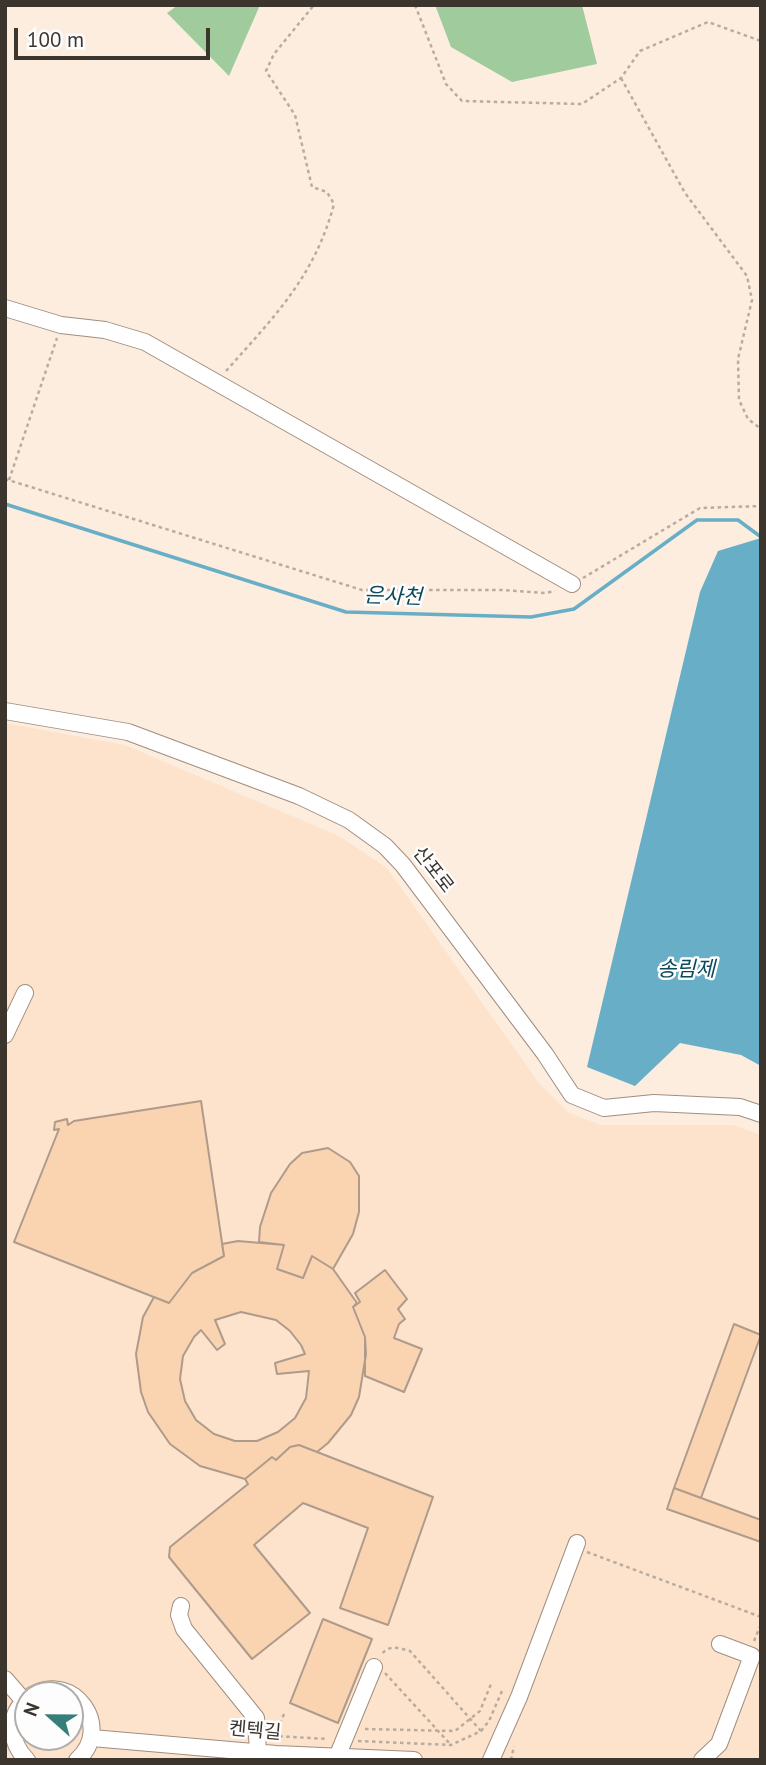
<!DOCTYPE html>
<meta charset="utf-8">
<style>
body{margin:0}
#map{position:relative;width:766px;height:1765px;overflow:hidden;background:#fceddf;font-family:"PT Sans",sans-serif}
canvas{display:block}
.frame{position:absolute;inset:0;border:7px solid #3c352e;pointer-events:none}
.north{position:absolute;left:14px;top:1681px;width:70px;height:70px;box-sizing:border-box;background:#fdfdfd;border:2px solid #b0adaa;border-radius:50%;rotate:291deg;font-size:19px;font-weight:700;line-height:28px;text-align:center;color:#3c352e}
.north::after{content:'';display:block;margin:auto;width:24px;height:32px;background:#367e7a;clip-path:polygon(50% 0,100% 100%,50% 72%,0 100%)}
.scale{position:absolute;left:14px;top:28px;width:196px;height:32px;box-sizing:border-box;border:4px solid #3c352e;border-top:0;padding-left:9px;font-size:21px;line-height:24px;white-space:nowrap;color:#3c352e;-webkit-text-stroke:5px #fdfdfd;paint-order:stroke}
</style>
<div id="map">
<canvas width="766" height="1765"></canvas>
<div class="frame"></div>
<div class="north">N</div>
<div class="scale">100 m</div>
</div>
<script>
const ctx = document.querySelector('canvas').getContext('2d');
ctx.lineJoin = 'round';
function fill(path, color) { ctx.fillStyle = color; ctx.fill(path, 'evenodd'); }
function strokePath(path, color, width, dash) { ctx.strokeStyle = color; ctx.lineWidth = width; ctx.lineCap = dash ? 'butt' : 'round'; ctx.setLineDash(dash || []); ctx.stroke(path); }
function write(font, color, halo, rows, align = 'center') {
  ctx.font = font + ' "PT Sans","Noto Sans KR",sans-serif'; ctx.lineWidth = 5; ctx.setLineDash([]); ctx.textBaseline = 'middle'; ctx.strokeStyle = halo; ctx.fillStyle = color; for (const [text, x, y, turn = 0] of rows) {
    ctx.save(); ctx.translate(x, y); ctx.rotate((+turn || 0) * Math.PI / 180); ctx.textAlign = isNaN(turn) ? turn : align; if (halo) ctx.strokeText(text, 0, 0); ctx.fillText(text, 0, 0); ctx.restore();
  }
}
fill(new Path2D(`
 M5,723L125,745L339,836L387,868L538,1082L568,1112L600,1125H733L761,1135V1760H5ZM28,1695H70V1737H28Z`), '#fde3cc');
fill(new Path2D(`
 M178,5H260L229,76L167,13Z
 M435,5H582L597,64L512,82L451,47Z`), '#a0cb9d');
fill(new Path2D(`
 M761,538V1066L741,1055L680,1043L635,1086L587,1067L700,592L718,551Z`), '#69aec7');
strokePath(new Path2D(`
 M5,504L346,612L531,617L574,609L697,520H738L761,537`), '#69aec7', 3.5);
const building = new Path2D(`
 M201,1101L224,1256L192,1273L169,1303L14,1242L59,1129L54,1130L55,1122L67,1119L68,1125L74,1121Z
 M328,1148L350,1162L359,1176V1212L353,1234L333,1269L312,1256L303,1278L277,1269L284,1245L259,1242L260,1227L271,1193L290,1164L302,1153Z
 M238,1241L284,1245L277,1269L303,1278L312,1256L333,1269L357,1303L353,1307L365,1337L366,1354L359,1397L351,1415L328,1443L317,1452L299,1445L290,1447L276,1460L272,1457L245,1479L200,1466L170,1444L148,1412L141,1392L136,1354L143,1317L154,1297L169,1303L192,1273L224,1256L222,1244ZM241,1312L276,1320L290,1331L301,1345L305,1354L275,1363L277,1374L309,1371L306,1398L295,1418L278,1432L257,1441H235L214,1434L196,1420L185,1401L180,1379L183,1356L194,1337L201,1330L217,1350L225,1344L215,1320Z
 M385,1270L407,1299L398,1309L405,1319L399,1324L394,1338L422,1349L404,1392L365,1376V1337L353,1307L360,1302L355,1293Z
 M734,1324L761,1335L701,1498L674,1488Z
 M299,1445L433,1497L388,1625L340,1608L368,1528L303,1503L254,1545L310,1613L252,1659L169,1557L170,1547L248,1484L245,1479L272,1457L276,1460L290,1447Z
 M674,1488L761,1520V1542L667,1509Z
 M323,1619L372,1639L338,1723L290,1703Z`);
fill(building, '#fad3b1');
strokePath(building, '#ae9b8b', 2);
const minor = new Path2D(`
 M5,308L61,325L105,330L145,342L572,584
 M5,711L128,732L299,796L349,820L385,846L403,865L545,1054L572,1095L604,1108L654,1103L740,1107L761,1114
 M5,1035L25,993
 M181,1606L179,1615L184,1629L256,1718L258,1752
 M5,1679L24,1701
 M32,1695C74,1671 114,1728 77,1760
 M92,1738L276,1754L414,1760
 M337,1757L374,1667
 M27,1760C9,1742 7,1714 28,1698
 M491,1760L519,1697L577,1543
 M702,1760L719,1744L752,1656L720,1644`);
strokePath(minor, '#a08e7f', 18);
strokePath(new Path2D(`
 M415,5L446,84L462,101L582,104L621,78L640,51L708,22L761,41
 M621,78L685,193L747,276L752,300L738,359L739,400L748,419L761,429
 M226,371C274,317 315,276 334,204L327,192L312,187L295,115L266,71L274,54L314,5
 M5,479L362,590H503L546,593L555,591
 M9,480L57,338
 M583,578L700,508L761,506
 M587,1552L761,1617
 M754,1641L761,1624
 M385,1673L451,1745
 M284,1714L275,1736L328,1739
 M365,1729L455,1731L480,1711L491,1684
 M481,1731L489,1721L502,1691
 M358,1741L451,1745L481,1731L410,1651C399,1648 389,1644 381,1655
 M511,1760L514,1746`), '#b8aca0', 2.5, [3.5, 3.5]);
strokePath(minor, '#fff', 16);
write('19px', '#3c352e', '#fdfdfd', [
 ["산포로",433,870,52],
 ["켄텍길",255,1731,5]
]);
write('italic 21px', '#0b495b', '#fdfdfd', [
 ["은사천",393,597,2],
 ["송림제",686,970]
]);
</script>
